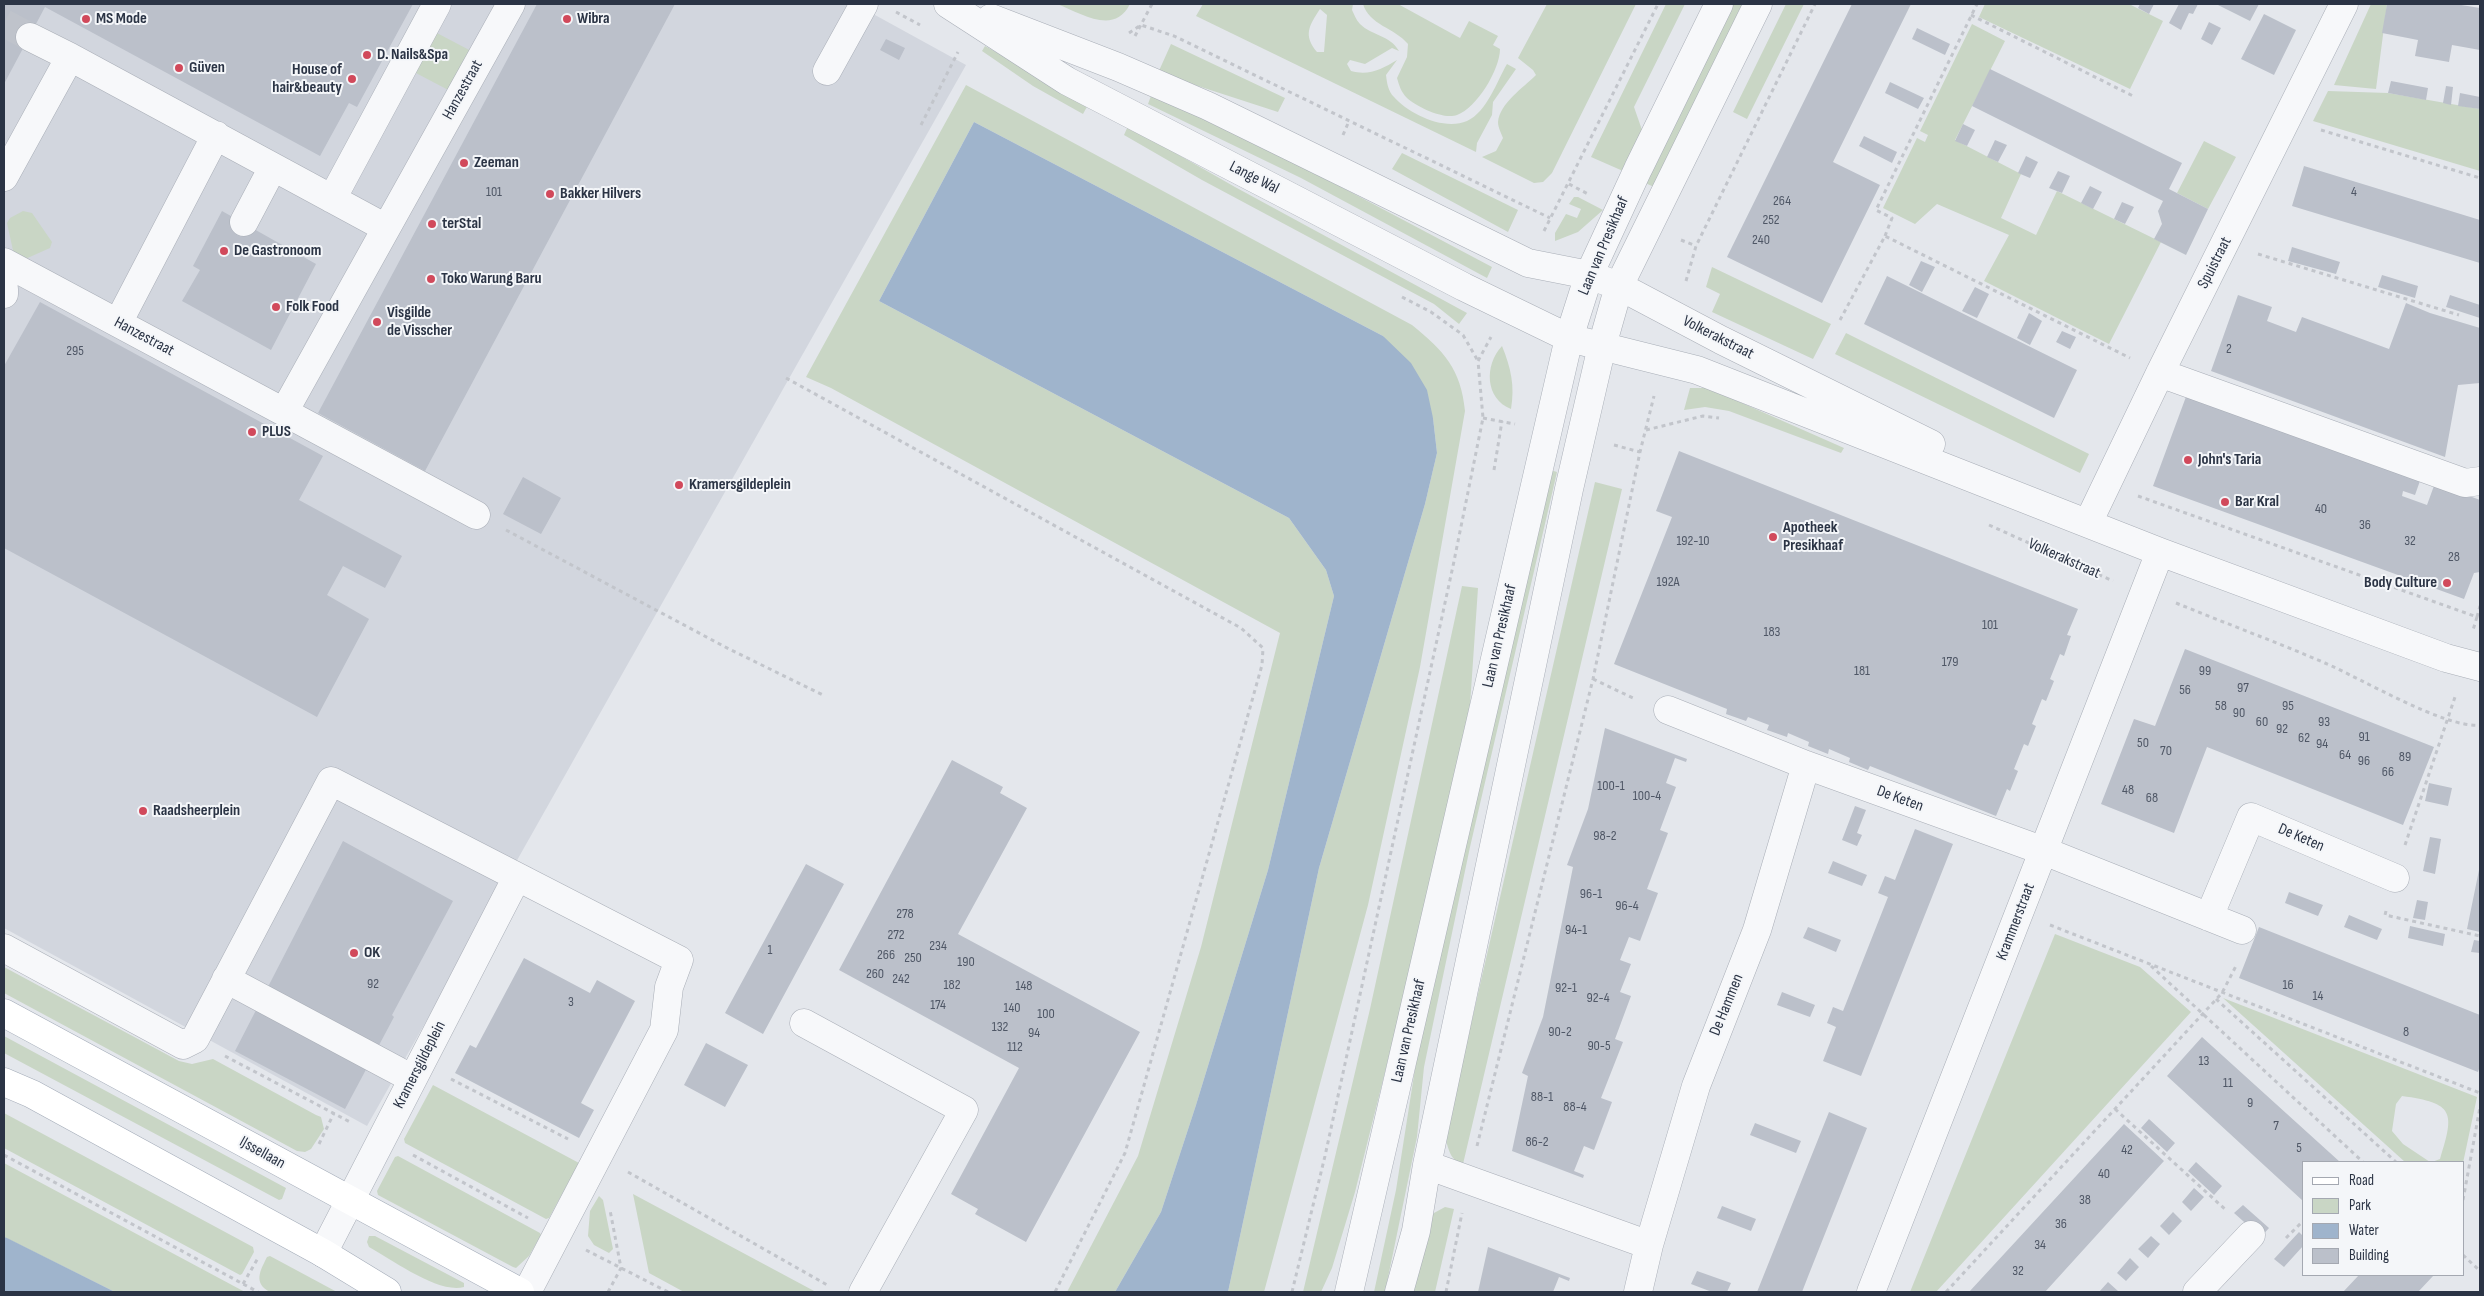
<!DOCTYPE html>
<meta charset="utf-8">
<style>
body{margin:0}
#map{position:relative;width:2484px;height:1296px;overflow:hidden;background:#e4e7ec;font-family:"Sofia Sans Condensed",sans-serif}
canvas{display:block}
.frame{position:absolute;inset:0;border:5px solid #2b3445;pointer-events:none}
.legend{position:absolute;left:2302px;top:1161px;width:162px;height:115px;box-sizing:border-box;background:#f4f6f9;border:1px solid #a4a8b1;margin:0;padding:6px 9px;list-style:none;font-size:15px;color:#2b3445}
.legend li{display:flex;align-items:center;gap:10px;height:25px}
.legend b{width:25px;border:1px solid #a4a8b1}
</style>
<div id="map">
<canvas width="2484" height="1296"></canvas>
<div class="frame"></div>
<ul class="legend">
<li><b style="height:6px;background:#fff"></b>Road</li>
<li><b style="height:14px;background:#c9d6c5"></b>Park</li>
<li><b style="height:14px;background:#9fb4cc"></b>Water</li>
<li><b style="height:14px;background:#bbc0ca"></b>Building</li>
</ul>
</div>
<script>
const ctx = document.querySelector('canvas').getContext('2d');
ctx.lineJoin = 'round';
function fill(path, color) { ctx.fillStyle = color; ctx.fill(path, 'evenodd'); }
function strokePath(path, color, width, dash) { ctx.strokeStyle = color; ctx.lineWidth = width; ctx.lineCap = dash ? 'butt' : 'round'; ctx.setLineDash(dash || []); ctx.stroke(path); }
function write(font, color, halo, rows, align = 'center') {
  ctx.font = font + ' "Sofia Sans Condensed",sans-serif'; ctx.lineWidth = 4; ctx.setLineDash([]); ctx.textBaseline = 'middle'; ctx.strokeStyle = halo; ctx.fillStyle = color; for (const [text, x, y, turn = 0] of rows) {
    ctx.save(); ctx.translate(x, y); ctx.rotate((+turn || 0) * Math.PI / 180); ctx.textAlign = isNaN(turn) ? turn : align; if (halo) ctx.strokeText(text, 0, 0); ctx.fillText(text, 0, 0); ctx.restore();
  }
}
fill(new Path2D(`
 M4,4H855L966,65L367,1126L4,928Z`), '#d2d6de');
fill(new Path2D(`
 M1057,4H1130C1114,36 1081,13 1057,4Z
 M1203,4H1353L1352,10C1354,14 1356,20 1360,24C1372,36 1390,35 1399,51L1392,48L1365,64L1350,60L1347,64L1351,71C1369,76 1382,69 1397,60L1386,75C1387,83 1388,91 1394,97C1409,114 1444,131 1467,121C1487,112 1497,81 1507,64L1516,69L1493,102L1492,115L1477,143L1476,152L1196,16ZM1320,9L1327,15L1324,52H1317C1303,35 1309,26 1320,9Z
 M1363,4H1398L1460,38L1469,21L1498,36L1493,45L1500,49C1500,69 1477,108 1457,115C1444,120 1417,107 1407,98C1401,92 1399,85 1397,78L1407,57L1408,44C1395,28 1369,25 1363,4Z
 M1547,4H1636L1552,173L1543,182L1534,183L1482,157L1496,151L1503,138C1501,133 1498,127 1498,122C1500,103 1523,88 1536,75L1533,70L1518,58Z
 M1666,4H1685L1634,107L1642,130L1623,171L1591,157Z
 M1728,4H1743L1654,187L1641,181Z
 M1786,4H1804L1747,119L1733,112Z
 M1985,4H2129L2163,21L2130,89L1979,17Z
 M2371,4H2387L2376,89L2334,85Z
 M1972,24L2005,41L1955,140L2021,174L2001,218L2036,235L2057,191L2161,242L2109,344L1984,281L2009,235L1937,204L1915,224L1883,208L1917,138L1925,142L1928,135L1920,131Z
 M435,32L475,53L454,93L414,72Z
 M1171,44L1285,98L1278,112L1158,73Z
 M985,46L1089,103L1083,114L1033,86L982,51Z
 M966,85L1412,325C1444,351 1461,369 1465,411L1420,667L1368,905L1264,1292H1228L1319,868L1425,504L1437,453L1433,418L1383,336L974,122L879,301L1289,518L1326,570L1334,596L1268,870L1196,1105L1161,1212L1115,1292H1067L1138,1156L1201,947L1280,633L831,388L806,377Z
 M2328,91L2388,93L2480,109V171L2313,121Z
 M1152,93L1260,144L1492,267L1487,278L1301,178L1148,104Z
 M1128,126L1235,187L1467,313L1459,324L1434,304L1202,180L1124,135Z
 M2204,141L2236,157L2208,209L2177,193Z
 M1402,153L1518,210L1508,232L1392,169Z
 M1574,197H1578L1603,210L1578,232L1555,241V233L1566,214L1577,218L1581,209L1569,204Z
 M23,211L32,213L52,242L50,248L23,260L14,255L7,223L10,218Z
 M1712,267L1831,324L1813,359L1712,312L1720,294L1706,287Z
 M1846,333L2089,454L2080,473L1835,354Z
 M1502,346C1511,368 1515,386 1511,409C1485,399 1484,365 1502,346Z
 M1690,388H1708L1844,448L1841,453L1729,411L1705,407L1684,410Z
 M1547,469L1557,472L1470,847L1424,1067L1417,1137L1385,1292H1374L1396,1190L1420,1037Z
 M1595,482L1622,489L1463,1164C1450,1161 1449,1149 1445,1138Z
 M1462,586L1478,588L1470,705L1402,1004L1355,1192L1332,1268L1321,1292H1303L1370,1009Z
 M2055,934L2140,967L2191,1012L1936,1292H1910Z
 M4,967L179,1061L192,1064L213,1059L316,1115L321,1117L324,1129L311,1149L305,1152L297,1151L4,993Z
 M2223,998L2477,1097L2463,1163L2432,1162L2440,1159C2455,1112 2454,1103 2402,1096L2396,1104L2392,1131L2403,1144L2430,1162H2405Z
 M4,1036L286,1188L282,1199L279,1200L4,1053Z
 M433,1085L579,1163L549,1218L546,1219L405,1143L404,1139Z
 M4,1113L253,1247L254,1252L242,1274L240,1275L4,1148Z
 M398,1156L540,1233L541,1235L529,1256L516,1268L513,1267L378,1195L377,1191L395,1157Z
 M4,1163L245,1292H115L4,1237Z
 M633,1194L816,1292H684L649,1273Z
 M599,1196L603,1200L613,1249L609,1253L594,1245L588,1236L590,1211Z
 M1445,1207L1454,1209L1435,1292H1407L1423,1225L1434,1213Z
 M369,1236H375L464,1283V1287C438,1294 393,1260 369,1247L367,1242Z
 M270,1256L337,1292H270C253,1283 260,1271 267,1257Z`), '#c9d6c5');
fill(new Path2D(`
 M974,122L1383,336L1411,363L1427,390L1433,418L1437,453L1425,504L1319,868L1228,1292H1115L1161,1212L1196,1105L1268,870L1334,596L1326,570L1289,518L879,301Z
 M4,1237L7,1238L115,1292H4Z`), '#9fb4cc');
fill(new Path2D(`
 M4,4H413L357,107L349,103L320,156L45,7L4,84Z
 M537,4H675L425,471L318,413Z
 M1852,4H1911L1833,162L1880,185L1822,303L1727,257Z
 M2140,4H2154L2149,14L2138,8Z
 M2179,4H2198L2193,14L2189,13L2181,30L2169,23Z
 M2216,4H2259L2250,21Z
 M2387,4H2455L2480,8V50L2452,45L2449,62L2415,56L2418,40L2382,33Z
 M2264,14L2296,30L2274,75L2241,59Z
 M2209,22L2221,28L2212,45L2201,39Z
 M1917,28L1950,44L1945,55L1912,39Z
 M886,39L905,48L899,60L880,50Z
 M1990,69L2182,163L2169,189L2208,209L2186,255L2154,239L2162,224L2158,211L2163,201L1972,106Z
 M2391,81L2428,88L2426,100L2388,93Z
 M1890,82L1924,98L1918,109L1885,93Z
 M2446,86L2453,87L2451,105L2443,103Z
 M2460,93L2480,97V109L2458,106Z
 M1963,124L1975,130L1967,146L1955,141Z
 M1864,136L1897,152L1892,163L1859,146Z
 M1995,140L2007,145L1998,162L1987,157Z
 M2026,156L2038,162L2030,178L2018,173Z
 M2304,166L2480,220V263L2292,206Z
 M2058,171L2070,176L2062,193L2049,188Z
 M2090,186L2102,192L2093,209L2081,203Z
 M2122,202L2134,207L2125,224L2114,219Z
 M222,211L316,264L271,350L182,301L200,270L193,266Z
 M2292,247L2340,262L2336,274L2288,261Z
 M1921,261L1935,267L1922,292L1909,285Z
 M2382,275L2418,286L2415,298L2378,287Z
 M1887,276L2077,370L2054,418L1864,324Z
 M1975,287L1989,294L1977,318L1962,311Z
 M2238,295L2272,307L2267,321L2296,332L2302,317L2389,349L2406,303L2430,313L2480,328V383L2458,385L2445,457L2211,371Z
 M2450,295L2480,305V318L2446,307Z
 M40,302L323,456L299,500L402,556L385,588L343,566L327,595L369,619L317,717L4,548V366Z
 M2029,313L2042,321L2030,345L2017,338Z
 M2062,331L2076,337L2070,349L2056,342Z
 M2187,394L2421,478L2415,495L2403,491L2402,496L2427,505L2435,483L2480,500V572L2474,573L2464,599L2153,486Z
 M1679,451L2078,609L2067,635L2071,636L2064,656L2060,654L2050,679L2054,681L2046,701L2042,699L2032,724L2036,726L2028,746L2024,744L2014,769L2018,771L2010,791L2007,789L1996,816L1870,766L1868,770L1849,762L1850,758L1829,749L1828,754L1808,746L1809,742L1788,733L1787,737L1767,730L1769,725L1748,717L1746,721L1726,714L1727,709L1614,664L1672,517L1656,511Z
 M523,477L561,498L541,534L503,514Z
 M2185,649L2434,747L2403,825L2207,747L2174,833L2101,804L2134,719L2155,726Z
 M1605,728L1687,759L1686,762L1675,758L1666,783L1676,787L1660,830L1668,833L1647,889L1658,893L1640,941L1629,937L1620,960L1631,964L1620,992L1631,996L1615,1039L1623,1042L1601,1098L1612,1102L1594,1150L1584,1146L1574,1171L1584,1175L1583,1178L1512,1151L1528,1076L1522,1073L1543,1017L1573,867L1567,865L1588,809Z
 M952,760L1003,787L1000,793L1027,808L958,934L1140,1032L1026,1242L975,1214L978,1209L951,1194L1019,1068L839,970Z
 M2429,783L2452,788L2448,806L2425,801Z
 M1855,806L1866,810L1857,833L1862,835L1857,846L1842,840Z
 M1915,829L1953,844L1861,1076L1823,1061L1836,1027L1827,1023L1833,1007L1843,1011L1888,897L1878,893L1885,876L1895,880Z
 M2430,837L2441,839L2435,874L2423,871Z
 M343,841L453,901L392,1015L394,1017L345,1109L235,1051Z
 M1833,861L1867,875L1862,886L1828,873Z
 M806,864L844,884L763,1034L725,1013Z
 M2479,870H2480V932L2467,929Z
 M2289,892L2323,905L2318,916L2285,903Z
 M2417,900L2428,902L2425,920L2413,918Z
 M2349,915L2382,929L2377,940L2344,927Z
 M2410,926L2445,934L2443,946L2408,938Z
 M1808,927L1841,940L1836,952L1803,938Z
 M2259,927L2480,1015V1066L2478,1072L2239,978Z
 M2474,940L2480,941V953L2471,952Z
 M524,958L590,993L597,980L635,1001L581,1103L594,1110L579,1138L455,1073L470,1045L476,1048Z
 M1782,992L1815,1005L1810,1017L1777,1005Z
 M2202,1037L2340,1162H2303V1201L2167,1076Z
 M706,1043L748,1065L725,1107L684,1085Z
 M1829,1112L1867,1128L1809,1274L1802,1292H1757Z
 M2149,1119L2175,1143L2167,1152L2141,1128Z
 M1755,1123L1801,1141L1796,1153L1750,1135Z
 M2124,1124L2164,1161L2045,1292H1969Z
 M2196,1162L2222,1186L2214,1195L2188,1171Z
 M2194,1188L2204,1197L2191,1211L2182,1202Z
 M2243,1205L2269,1228L2261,1237L2234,1213Z
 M1722,1206L1756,1219L1751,1231L1717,1218Z
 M2173,1212L2182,1221L2169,1235L2160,1226Z
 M2299,1232L2303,1236V1246L2284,1267L2274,1259Z
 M2151,1236L2160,1244L2148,1258L2138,1249Z
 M1488,1247L1570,1278L1569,1281L1559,1277L1553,1292H1478Z
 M2130,1258L2139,1267L2126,1281L2117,1273Z
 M1697,1271L1731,1283L1727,1292H1712L1691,1284Z
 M2359,1275H2434L2418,1292H2343Z
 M2108,1282L2118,1291L2099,1292Z`), '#bbc0ca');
strokePath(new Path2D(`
 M4,23L30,37`), '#bfc3cb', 28, [28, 14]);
const minor = new Path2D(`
 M948,4L1067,81L1464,287L1569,338L1697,370L2160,552L2446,658L2480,667
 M991,18L1118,67L1208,106L1528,263L1589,275L1619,286L1721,340L1931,444
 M30,37L70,57L386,228
 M827,71L864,4
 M4,177L70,57
 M332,199L437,4
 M244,222L273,167
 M4,262L284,412
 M4,289V294
 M118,323L216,135
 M2160,373L2465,483L2480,481
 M476,515L284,412L511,4
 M2088,523L2160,373L2344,4
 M1668,710L1806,765L2044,851L2242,930
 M2209,917L2251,817L2395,878
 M4,948L183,1045L195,1039L331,781L679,960L669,987L664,1030L527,1292
 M226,979L413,1079
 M804,1023L964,1110L863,1292
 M1427,1165L1649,1245L1638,1292
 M1649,1245L1696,1086L1757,930L1806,765
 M323,1253L517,877
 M1349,1292L1569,338L1589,275L1638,169L1719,4
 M1399,1292L1416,1231L1427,1165L1569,489L1602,346L1619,286L1758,4
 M1871,1292L2160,552
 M2197,1292L2251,1235`);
const major = new Path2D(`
 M4,1013L520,1292
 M4,1082L32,1094L323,1253L387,1292`);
strokePath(minor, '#a9aeb7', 29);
strokePath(major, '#a3abb8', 29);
strokePath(new Path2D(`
 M896,12L920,25
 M1971,15L2133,96
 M1129,33L1141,25L1174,36L1550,218
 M1135,36L1152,4
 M921,125L958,52
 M2321,130L2480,178
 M1343,135L1349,121
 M1569,184L1588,194
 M1544,231L1658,4
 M1885,236L1892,218L1876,210L1977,4
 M1681,240L1696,246
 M2258,254L2459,315
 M1686,281L1696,246L1815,4
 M1402,297L1431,312L1463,335L1478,361
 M1840,320L1885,236L2130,358
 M786,378L1241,628L1263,648L1262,665L1125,1153L1055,1292
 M1483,418L1515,424
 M1646,430L1703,416L1719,418
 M1614,445L1640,452
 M1494,470L1502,421
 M2138,496L2477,617L2473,630
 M1989,525L2113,581
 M506,530L729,649L823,695
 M2176,603C2225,623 2276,642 2325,663C2360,678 2446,729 2480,725
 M2477,617L2480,606
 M1593,679L1635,699
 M2405,845L2455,697
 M2386,911L2385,915L2480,936
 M2050,925L2480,1093
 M2151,966L2363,1162
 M2216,999L2396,1162
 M225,1056L352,1123
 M451,1079L568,1139
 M2115,1109L2227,1211
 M319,1144L334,1113
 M1477,1146L1593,679L1640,452L1654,396
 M4,1155L258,1292
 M413,1155L528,1218
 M628,1172L829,1286
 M2463,1200L2480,1107
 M2286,1238L2303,1221
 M586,1250L668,1292
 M2463,1255L2480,1271
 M243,1284L258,1258
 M608,1292L621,1268L610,1210
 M1292,1292L1325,1156L1453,566L1483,418L1478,361L1491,337
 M1446,1292L1462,1213
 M1946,1292L2222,993L2237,964`), '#c2c5cb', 3, [4, 4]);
strokePath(minor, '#f7f8fa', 28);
strokePath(major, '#fff', 28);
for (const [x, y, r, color] of [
 [86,19,5,"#d1495b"],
 [567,19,5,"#d1495b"],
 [367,55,5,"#d1495b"],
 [179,68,5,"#d1495b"],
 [352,79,5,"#d1495b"],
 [464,163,5,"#d1495b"],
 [550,194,5,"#d1495b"],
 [432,224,5,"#d1495b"],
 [224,251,5,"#d1495b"],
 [431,279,5,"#d1495b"],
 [276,307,5,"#d1495b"],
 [377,322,5,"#d1495b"],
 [252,432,5,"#d1495b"],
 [2188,460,5,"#d1495b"],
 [679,485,5,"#d1495b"],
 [2225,502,5,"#d1495b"],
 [1773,537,5,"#d1495b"],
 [2447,583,5,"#d1495b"],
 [143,811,5,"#d1495b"],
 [354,953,5,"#d1495b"]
]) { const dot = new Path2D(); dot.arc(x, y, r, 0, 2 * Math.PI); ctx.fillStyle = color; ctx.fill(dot); strokePath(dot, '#f4f6f9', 2); }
write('14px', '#4f5766', null, [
 ["101",494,192],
 ["4",2354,192],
 ["264",1782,201],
 ["252",1771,220],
 ["240",1761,240],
 ["2",2229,349],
 ["295",75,351],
 ["40",2321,509],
 ["36",2365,525],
 ["192-10",1693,541],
 ["32",2410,541],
 ["28",2454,557],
 ["192A",1668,582],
 ["101",1990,625],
 ["183",1772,632],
 ["179",1950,662],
 ["181",1862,671],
 ["99",2205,671],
 ["97",2243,688],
 ["56",2185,690],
 ["58",2221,706],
 ["95",2288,706],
 ["90",2239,713],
 ["60",2262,722],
 ["93",2324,722],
 ["92",2282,729],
 ["91",2364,737],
 ["62",2304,738],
 ["50",2143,743],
 ["94",2322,744],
 ["70",2166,751],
 ["64",2345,755],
 ["89",2405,757],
 ["96",2364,761],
 ["66",2388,772],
 ["100-1",1611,786],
 ["48",2128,790],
 ["100-4",1647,796],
 ["68",2152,798],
 ["98-2",1605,836],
 ["96-1",1591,894],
 ["96-4",1627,906],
 ["278",905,914],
 ["94-1",1576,930],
 ["272",896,935],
 ["234",938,946],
 ["1",770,950],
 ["266",886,955],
 ["250",913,958],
 ["190",966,962],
 ["260",875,974],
 ["242",901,979],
 ["92",373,984],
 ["182",952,985],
 ["16",2288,985],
 ["148",1024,986],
 ["92-1",1566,988],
 ["14",2318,996],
 ["92-4",1598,998],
 ["3",571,1002],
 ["174",938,1005],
 ["140",1012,1008],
 ["100",1046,1014],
 ["132",1000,1027],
 ["90-2",1560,1032],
 ["8",2406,1032],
 ["94",1034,1033],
 ["90-5",1599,1046],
 ["112",1015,1047],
 ["13",2204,1061],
 ["11",2228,1083],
 ["88-1",1542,1097],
 ["9",2250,1103],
 ["88-4",1575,1107],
 ["7",2276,1126],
 ["86-2",1537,1142],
 ["5",2299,1148],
 ["42",2127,1150],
 ["40",2104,1174],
 ["38",2085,1200],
 ["36",2061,1224],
 ["34",2040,1245],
 ["32",2018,1271]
]);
write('bold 16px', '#2b3445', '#f4f6f9', [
 ["MS Mode",96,19],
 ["Wibra",577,19],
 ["D. Nails&Spa",377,55],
 ["Güven",189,68],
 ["House of",342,70,"right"],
 ["hair&beauty",342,88,"right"],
 ["Zeeman",474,163],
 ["Bakker Hilvers",560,194],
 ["terStal",442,224],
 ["De Gastronoom",234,251],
 ["Toko Warung Baru",441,279],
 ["Folk Food",286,307],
 ["Visgilde",387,313],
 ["de Visscher",387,331],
 ["PLUS",262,432],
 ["John's Taria",2198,460],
 ["Kramersgildeplein",689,485],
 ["Bar Kral",2235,502],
 ["Apotheek",1783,528],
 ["Presikhaaf",1783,546],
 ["Body Culture",2437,583,"right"],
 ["Raadsheerplein",153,811],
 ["OK",364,953]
], 'left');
write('16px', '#2b3445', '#f4f6f9', [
 ["Hanzestraat",463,90,-61],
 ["Lange Wal",1254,178,27],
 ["Laan van Presikhaaf",1604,246,-67],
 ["Spuistraat",2215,263,-63],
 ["Hanzestraat",144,337,28],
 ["Volkerakstraat",1718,338,27],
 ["Volkerakstraat",2064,559,24],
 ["Laan van Presikhaaf",1500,636,-77],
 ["De Keten",1900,799,20],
 ["De Keten",2301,838,23],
 ["Krammerstraat",2016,922,-69],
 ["De Hammen",1727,1005,-68],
 ["Laan van Presikhaaf",1409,1031,-77],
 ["Kramersgildeplein",420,1065,-63],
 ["IJssellaan",262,1153,29]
]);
</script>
